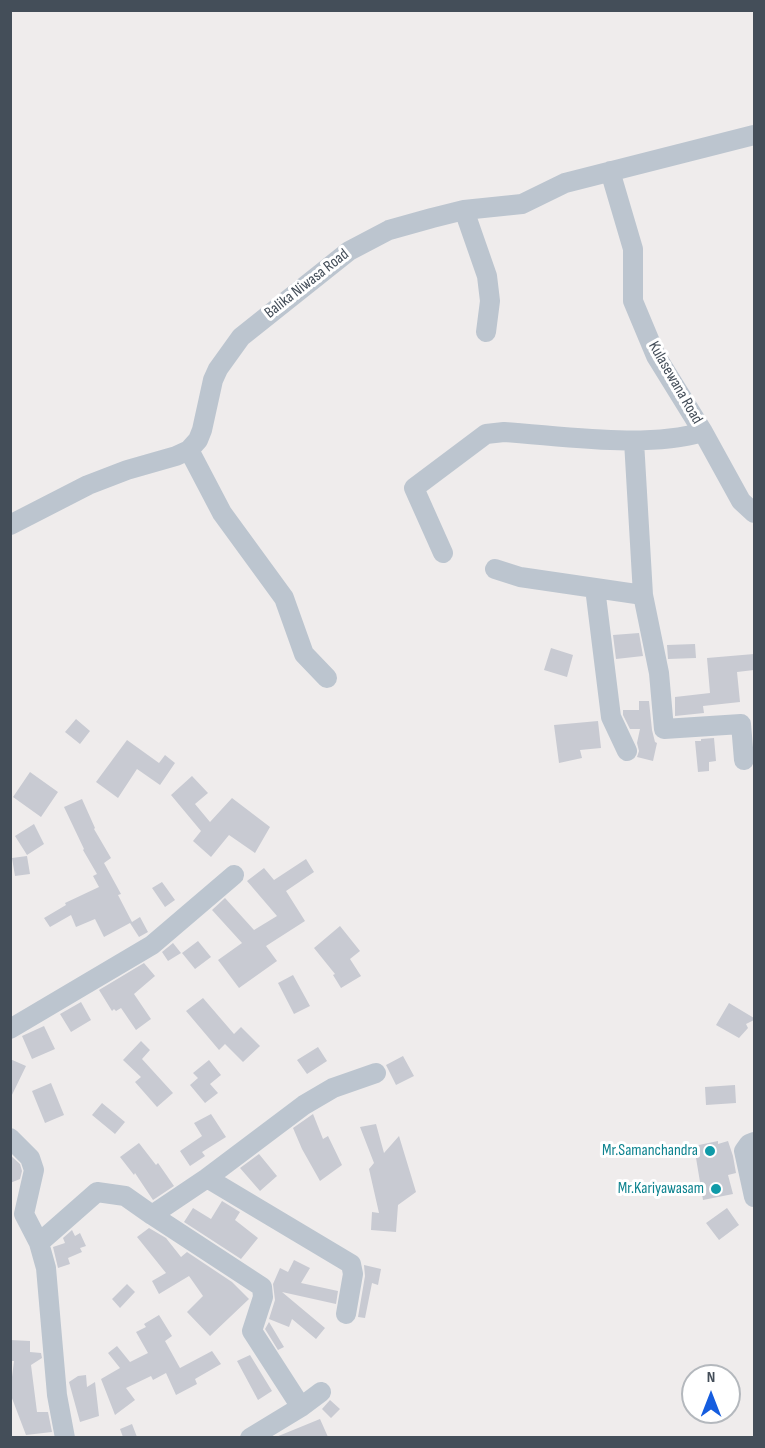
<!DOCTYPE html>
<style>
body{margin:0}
#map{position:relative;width:765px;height:1448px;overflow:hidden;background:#efecec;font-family:"Sofia Sans Condensed",sans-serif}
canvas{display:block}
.frame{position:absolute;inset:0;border:12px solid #444e59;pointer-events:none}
.north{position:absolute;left:681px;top:1364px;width:60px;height:60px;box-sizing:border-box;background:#fff;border:2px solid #b4b8bd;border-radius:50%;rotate:0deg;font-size:16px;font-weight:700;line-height:24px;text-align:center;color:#444e59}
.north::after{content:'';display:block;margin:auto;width:21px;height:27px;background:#155ddf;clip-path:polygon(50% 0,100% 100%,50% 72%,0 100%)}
</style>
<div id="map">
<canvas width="765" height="1448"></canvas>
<div class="frame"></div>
<div class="north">N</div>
</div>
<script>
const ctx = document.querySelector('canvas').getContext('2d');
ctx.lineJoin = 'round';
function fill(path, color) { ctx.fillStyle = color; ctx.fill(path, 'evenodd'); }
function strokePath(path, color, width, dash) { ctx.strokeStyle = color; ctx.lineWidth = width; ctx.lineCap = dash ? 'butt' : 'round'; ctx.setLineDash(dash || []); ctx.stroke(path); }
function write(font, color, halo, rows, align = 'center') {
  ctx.font = font + ' "Sofia Sans Condensed",sans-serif'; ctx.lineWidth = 6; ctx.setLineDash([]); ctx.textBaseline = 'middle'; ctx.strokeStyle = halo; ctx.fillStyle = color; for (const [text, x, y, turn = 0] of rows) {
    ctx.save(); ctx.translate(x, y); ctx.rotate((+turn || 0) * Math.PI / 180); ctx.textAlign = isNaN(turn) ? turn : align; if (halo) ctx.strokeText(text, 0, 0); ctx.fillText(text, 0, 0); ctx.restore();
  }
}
fill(new Path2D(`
 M639,633L643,656L616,659L613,635Z
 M695,644L696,658L668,659L667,645Z
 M551,648L573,655L567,677L544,670Z
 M754,654V670L737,672L740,702L703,706L704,713L675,716V697L710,693L707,658Z
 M639,701H649L652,730L655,742L657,743L653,761L637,757L639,751L637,743L640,729H630L623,715V710H639Z
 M76,719L90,731L80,744L65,732Z
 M598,721L601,748L580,750L582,758L559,763L554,725Z
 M714,738L716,761L709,762V771L698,772L695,741H701V739Z
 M127,740L159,763L165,755L175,763L160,785L137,769L118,798L96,782Z
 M30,772L58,792L41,817L13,797Z
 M192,776L208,793L195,804L210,822L232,798L270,827L255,853L229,835L211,857L193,841L201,831L171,795Z
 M82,799L95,828L94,829L111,858L104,863L121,894L118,895L132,922L140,917L148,932L139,937L130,923L104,937L95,919L76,927L71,915L50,927L44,918L66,905L65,903L99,887L93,876L97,874L83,850L84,849L64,807Z
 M34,824L44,844L27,855L15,836Z
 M27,856L30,874L15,876L12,858Z
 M306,859L314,872L286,891L305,921L266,946L277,961L239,988L218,960L242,943L212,910L225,898L254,930L277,916L247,881L264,868L274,880Z
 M162,882L175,900L165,907L152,888Z
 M340,926L360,951L350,959L361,976L341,988L333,975L335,974L314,948Z
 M198,941L211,957L195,969L182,953Z
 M173,943L181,953L168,961L162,952Z
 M144,963L155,976L134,994L151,1019L136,1030L121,1008L116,1011L114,1009L112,1011L99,990Z
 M293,975L310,1006L294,1014L278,983Z
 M203,998L234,1034L241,1027L260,1046L243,1062L225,1044L219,1050L186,1011Z
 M81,1002L91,1020L71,1032L60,1014Z
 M729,1003L754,1018V1020L746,1024L748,1028L739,1038L716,1025Z
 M44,1026L55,1049L32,1059L22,1036Z
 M141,1041L150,1050L142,1059L173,1093L157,1107L135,1082L141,1077L123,1060Z
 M318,1047L327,1061L307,1074L297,1060Z
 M403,1056L414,1076L396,1085L386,1065Z
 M10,1059L26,1066L10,1099Z
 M209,1060L221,1075L210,1084L218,1093L205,1103L190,1085L198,1078L193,1073Z
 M51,1083L64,1115L45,1123L32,1091Z
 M735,1085L736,1103L706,1105L705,1087Z
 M102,1103L125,1122L115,1134L92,1115Z
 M211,1114L226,1137L202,1152L205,1156L190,1166L180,1151L202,1136L194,1123Z
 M313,1114L323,1139L328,1136L342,1165L320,1181L302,1149L293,1128Z
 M376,1124L384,1153L399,1136L416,1192L398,1205L396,1232L371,1230L372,1212L379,1213L369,1169L374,1163L360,1127Z
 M718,1141V1144L728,1141L733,1156L736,1173L728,1175L733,1194L703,1200L694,1146Z
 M139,1143L156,1165L158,1163L174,1186L153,1200L135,1173L134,1175L120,1157Z
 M259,1154L277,1176L260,1191L240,1168Z
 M10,1155L20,1164L22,1171L20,1179L10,1183Z
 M222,1201L240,1212L235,1220L258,1238L241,1259L184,1222L193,1208L211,1219Z
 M727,1208L739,1225L719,1240L706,1223Z
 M149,1228L166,1238L181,1257L187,1252L232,1282L249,1299L210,1336L187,1312L203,1296L189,1276L159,1294L152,1281L166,1273L137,1237Z
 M72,1230L75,1236L80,1233L86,1246L80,1248L82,1252L68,1258L70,1264L58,1268L53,1247L65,1243L63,1238Z
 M294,1260L310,1268L301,1283L338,1291L336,1304L282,1292L325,1328L316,1339L292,1319L289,1327L269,1319L275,1300L273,1284L280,1268L288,1272Z
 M364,1265L381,1269L378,1285L372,1283L365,1318L358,1317L365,1276Z
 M127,1284L135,1292L120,1308L112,1299Z
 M159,1315L172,1336L165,1341L180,1368L212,1351L221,1364L195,1379L197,1384L176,1395L166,1373L153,1380L151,1376L126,1388L135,1400L115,1415L101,1379L120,1368L108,1353L117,1346L130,1362L148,1353L136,1332L146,1327L144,1324Z
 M269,1322L284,1347L278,1350L265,1329Z
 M10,1340L30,1341V1352L41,1353L42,1358L31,1365L37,1412H48L52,1432L26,1435L10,1393L14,1361H10Z
 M250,1355L272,1391L258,1400L237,1361Z
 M86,1375L87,1387L95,1382L99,1416L80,1422L69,1382L78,1376Z
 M330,1400L340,1409L331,1418L322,1409Z
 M320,1419L328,1437H276Z
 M132,1424L137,1437H123L120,1429Z`), '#c8cad2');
strokePath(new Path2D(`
 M610,171L633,249V301L656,356L703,432L741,501L754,513
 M464,210L487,276L490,301L486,332
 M634,441L643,595L659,673L664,729L741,724L744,760
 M189,450L222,513L284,598L304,654L327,678
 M10,525L88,485L127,470L176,456L189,450L198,440L202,430L213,380L218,369L241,337L349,251L389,230L432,218L464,210L522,204L565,183L754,135
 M443,553L414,488L486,434L504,432C565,436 645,449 703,432
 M495,569L520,577L643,595
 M595,588L611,717L627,751
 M10,1029L152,945L234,875
 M10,1138L30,1158L34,1170L24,1214L39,1243L46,1268L57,1395L65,1438
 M754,1142L749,1144L744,1151L754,1197
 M207,1178L351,1264L353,1274L346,1314
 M152,1215L262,1287L263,1297L252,1331L301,1407
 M39,1243L97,1192L125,1196L152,1215L207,1178L304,1105L333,1088L376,1073
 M250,1438L301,1407L321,1392`), '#bcc5cf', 20);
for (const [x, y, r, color] of [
 [710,1151,6,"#0f9aa8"],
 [716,1189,6,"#0f9aa8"]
]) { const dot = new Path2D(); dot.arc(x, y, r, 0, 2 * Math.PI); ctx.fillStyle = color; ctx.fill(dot); strokePath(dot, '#fff', 2); }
write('16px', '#444e59', '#fff', [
 ["Balika Niwasa Road",307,284,-38],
 ["Kulasewana Road",675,383,60]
]);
write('16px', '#0d838f', '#fff', [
 ["Mr.Samanchandra",698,1151],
 ["Mr.Kariyawasam",704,1189]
], 'right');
</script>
